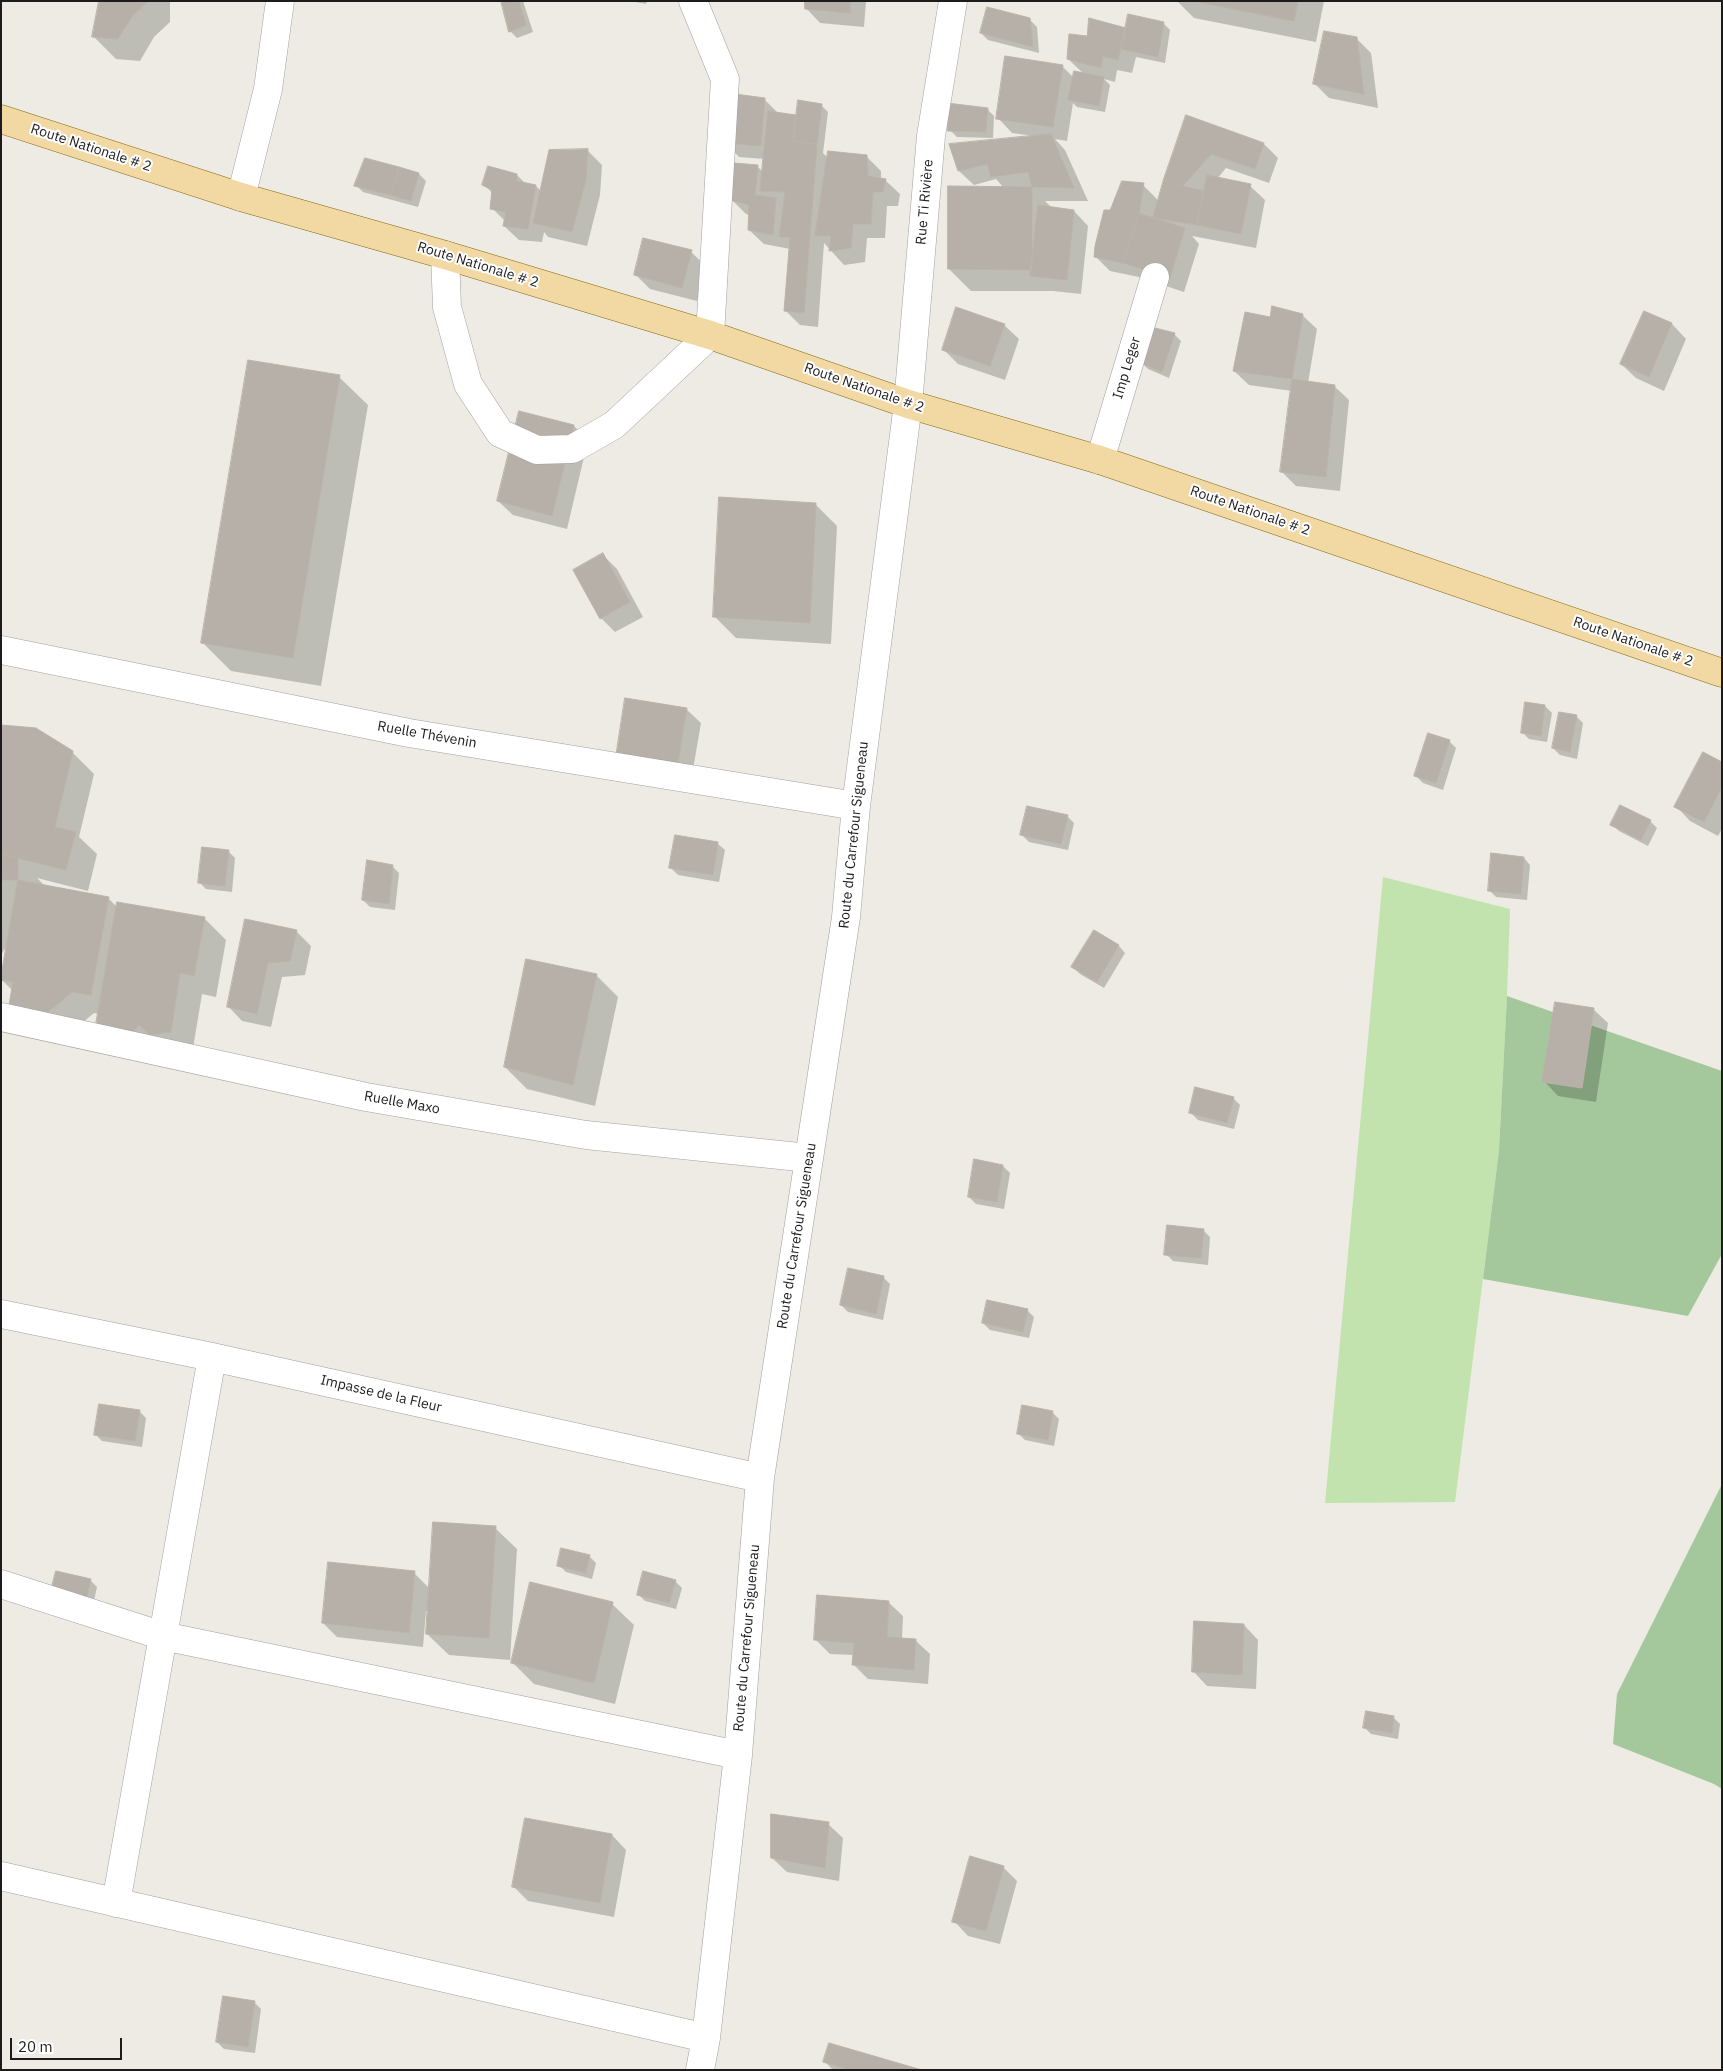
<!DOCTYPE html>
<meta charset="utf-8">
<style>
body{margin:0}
#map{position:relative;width:1723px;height:2071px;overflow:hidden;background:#edebe3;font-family:"IBM Plex Sans",sans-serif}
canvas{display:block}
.frame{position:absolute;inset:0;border:2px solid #1c1c1c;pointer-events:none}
.scale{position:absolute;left:10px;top:2038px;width:112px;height:22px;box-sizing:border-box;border:2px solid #1c1c1c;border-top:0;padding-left:6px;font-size:15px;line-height:18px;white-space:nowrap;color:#1c1c1c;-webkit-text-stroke:4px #fff;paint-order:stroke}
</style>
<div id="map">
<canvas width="1723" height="2071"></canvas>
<div class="frame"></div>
<div class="scale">20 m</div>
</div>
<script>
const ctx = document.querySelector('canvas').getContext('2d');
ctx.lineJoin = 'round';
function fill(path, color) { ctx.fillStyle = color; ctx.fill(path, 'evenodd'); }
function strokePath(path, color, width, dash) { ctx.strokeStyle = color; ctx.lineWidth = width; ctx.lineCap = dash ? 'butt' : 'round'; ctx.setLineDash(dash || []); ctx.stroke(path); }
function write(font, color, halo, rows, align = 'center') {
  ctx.font = font + ' "IBM Plex Sans",sans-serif'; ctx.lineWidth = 4; ctx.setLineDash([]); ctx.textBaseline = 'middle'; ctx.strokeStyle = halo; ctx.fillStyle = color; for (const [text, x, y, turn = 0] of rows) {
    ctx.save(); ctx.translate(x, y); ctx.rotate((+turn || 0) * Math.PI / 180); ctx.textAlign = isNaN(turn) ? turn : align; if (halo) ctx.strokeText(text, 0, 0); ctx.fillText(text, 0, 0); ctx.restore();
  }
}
fill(new Path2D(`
 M1383,877L1510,909L1507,996L1499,1150L1455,1502L1325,1503Z`), '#c2e2ae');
fill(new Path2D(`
 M1507,996L1722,1071V1254L1688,1316L1483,1279L1499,1150Z
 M1722,1484V1789L1714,1784L1613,1744L1617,1694Z`), '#a4c89c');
fill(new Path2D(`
 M95,1H170V22L154,37L140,61L116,59L94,37L100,2Z
 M502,1H523L533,32L517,38L511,32Z
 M634,1H647L646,4L635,2Z
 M806,1H866L864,27L820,23L806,8Z
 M1177,1H1324L1316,42L1194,18Z
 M1030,20L1037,27L1039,53L988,40L981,33Z
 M1163,23L1170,30L1165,63L1136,57L1132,73L1117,70L1115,82L1104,79L1110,85L1105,112L1077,107L1073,103L1067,141L1055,139L1065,150L1088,201H1045L1052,208L1074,211L1088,226L1081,294L1053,291H971L949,269L1004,188L996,179L974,185L959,171L1034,136L1012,133L998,118L1062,66L1074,78L1084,74L1068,59L1088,37Z
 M1356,38L1371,53L1378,108L1329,98L1314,83Z
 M764,99L779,114L797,116L821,105L828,112L823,153L828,158L866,156L881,171V179L885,180L900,194L898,206H887L885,238H867L865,262L844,265L824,243L818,327L800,325L785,310L790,249L764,244L749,230L750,215L746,214L732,200L757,166L763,172L765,159L739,157L725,142Z
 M987,109L994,116L993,138L957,137L950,130Z
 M1187,117L1264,144L1278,158L1269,183L1226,168L1217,179L1250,186L1265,200L1256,248L1192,236L1199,244L1184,292L1139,277L1110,271L1096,257L1111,211L1143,185L1157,199L1158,205Z
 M588,151L602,165L600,195L587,246L548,237L544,232L542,242L519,240L504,226L505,221L492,208L493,194L484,184L517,175L526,184L536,186L541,191Z
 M419,174L426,181L418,207L363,192L356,185Z
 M691,252L706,266L697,301L650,289L636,275Z
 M1644,312L1672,324L1686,339L1664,391L1636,378L1621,364Z
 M1302,315L1317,329L1308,383L1334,386L1349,400L1340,491L1296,486L1281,471L1292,391L1249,385L1234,371L1271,318Z
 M1004,325L1019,339L1005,380L958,364L943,349Z
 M1174,334L1181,341L1169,378L1148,369L1141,362Z
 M339,377L368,405L321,686L231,671L202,642Z
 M520,413L574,426L588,440L567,529L513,515L498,501Z
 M815,504L837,526L831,644L736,638L714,616Z
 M602,554L617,569L643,617L615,632L601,618Z
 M1527,703L1545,706L1552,713L1547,742L1529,739L1522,732Z
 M686,709L701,723L691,781L617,757Z
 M1576,716L1583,723L1577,759L1560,755L1553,748Z
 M1,726L72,752L94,774L79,837L97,854L88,891L37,878L45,886L108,898L117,907L204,918L226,940L216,997L202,994L192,1054L151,1057L99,1014L94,1013L70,1033L11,1004L13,991L2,980L8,944L1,955Z
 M1449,741L1456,748L1443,790L1423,783L1416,776Z
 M1722,763V829L1718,836L1690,821L1676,806Z
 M1067,816L1074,823L1068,850L1029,842L1022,835Z
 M1650,821L1657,828L1648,846L1619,831L1612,824Z
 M718,844L725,850L719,882L678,875L671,868Z
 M228,851L235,858L232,892L206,889L199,882Z
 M1524,858L1530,865L1527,900L1496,897L1489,890Z
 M392,866L399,873L395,910L370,907L363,900Z
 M296,931L311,946L305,975L282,977L271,1027L242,1021L228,1006Z
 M1094,931L1119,946L1125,953L1104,988L1080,974L1073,967Z
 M596,975L618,997L595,1106L527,1089L505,1067Z
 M1593,1009L1608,1023L1596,1102L1558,1096L1544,1081Z
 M1233,1098L1240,1105L1234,1129L1198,1120L1191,1113Z
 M1003,1166L1010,1173L1004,1209L976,1204L969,1197Z
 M1203,1230L1210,1237L1208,1265L1173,1261L1166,1254Z
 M883,1277L890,1284L883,1320L848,1312L841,1305Z
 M1027,1310L1034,1317L1029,1338L990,1330L983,1323Z
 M139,1411L146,1418L142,1447L102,1441L95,1434Z
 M1052,1412L1059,1419L1054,1446L1025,1440L1018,1433Z
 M495,1528L517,1549L510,1660L449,1655L427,1634L429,1611H426L423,1647L337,1637L323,1623L414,1573L430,1589Z
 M589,1556L596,1563L592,1579L566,1572L559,1565Z
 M57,1572L90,1580L97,1587L92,1610Z
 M675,1581L682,1588L676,1609L645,1601L638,1594Z
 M888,1602L903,1616L902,1639L915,1640L930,1654L928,1684L868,1679L854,1665V1655L830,1654L815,1639Z
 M612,1604L634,1625L615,1704L534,1684L512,1662Z
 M1244,1625L1258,1640L1256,1689L1207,1686L1193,1671Z
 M1393,1717L1400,1724L1398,1739L1371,1734L1364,1727Z
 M828,1824L843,1838L839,1881L787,1872L772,1858Z
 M612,1835L626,1850L614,1917L528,1901L513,1886Z
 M1003,1867L1017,1881L1000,1944L968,1936L954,1921Z
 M254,2002L261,2009L255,2053L224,2049L217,2042Z
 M825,2062L918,2070H833Z`), '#0003');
const building = new Path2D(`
 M99,1H148L133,15L118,39L92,37Z
 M501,1H519L526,25L509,32Z
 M805,1H851L850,13L805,9Z
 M1194,1H1298L1294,21Z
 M987,7L1030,18L1033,47L980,33Z
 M1128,14L1164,22L1158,57L1121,49Z
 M1089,18L1126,28L1118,60L1103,56L1101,68L1067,59L1069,34L1087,36Z
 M1324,31L1357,37L1364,94L1313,84Z
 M1005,56L1063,65L1053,127L996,119Z
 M1074,71L1104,77L1099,106L1068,100Z
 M727,93L765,98L761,146L724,143Z
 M798,100L822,104L817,144L793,141Z
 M947,103L988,108L986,132L948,131Z
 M768,111L796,115L793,141L817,144L804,313L784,311L790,237H779L785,192L760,191Z
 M1186,115L1264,143L1255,169L1211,154L1183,186L1164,179Z
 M1051,134L1074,188L1032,187L1028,172L991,177L987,164L958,171L949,144Z
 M588,149L586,180L572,232L533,223L549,150Z
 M828,151L867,155L868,176L886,179L883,192H873L871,224H853L851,248L829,251L831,236H815Z
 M365,158L399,167L391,195L354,186Z
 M734,163L758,165L755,195L776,198L773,235L748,230L749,205L730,200Z
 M488,166L517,174V181L536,185L528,229L503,226L506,212L490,209L492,190L482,185Z
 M399,167L419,173L411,201L391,195Z
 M1207,175L1251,184L1241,234L1197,225Z
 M1164,179L1183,186L1204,191L1197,225L1153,218Z
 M1122,181L1144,183L1139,213L1123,263L1094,257L1095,246L1104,210H1110Z
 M948,186L1032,187V270L948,269Z
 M1038,205L1074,210L1067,280L1030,276Z
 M1139,213L1185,228L1170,278L1123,263Z
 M643,238L692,250L682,288L634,275Z
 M1272,306L1303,314L1292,379L1233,371L1245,312L1270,317Z
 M956,307L1005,324L990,366L942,350Z
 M1644,311L1672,323L1649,377L1620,364Z
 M1151,327L1175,333L1162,372L1140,363Z
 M248,360L340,375L293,658L201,643Z
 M1292,379L1335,385L1326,477L1280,472Z
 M519,411L574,425L552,516L497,501Z
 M719,497L816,503L810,623L713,617Z
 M603,553L630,602L600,619L573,570Z
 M625,698L687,708L677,768L616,757Z
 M1525,702L1545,705L1541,736L1521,733Z
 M1559,712L1577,715L1570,752L1552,748Z
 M1,725L36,728L73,751L55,827L76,832L66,870L1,854Z
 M1428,733L1450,740L1436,783L1414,776Z
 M1703,752L1722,762V787L1704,822L1674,807Z
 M1620,805L1651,820L1641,840L1610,825Z
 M1027,806L1068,815L1061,844L1020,835Z
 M675,835L718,842L713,875L669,868Z
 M202,847L229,850L225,886L198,883Z
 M1491,853L1524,857L1521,894L1488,891Z
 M1,854L18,858V880H1Z
 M367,860L393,865L389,904L362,900Z
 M18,880L109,897L91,995L72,992L48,1012L9,1005L13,982L1,980V976Z
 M117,902L205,917L194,976L180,973L171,1032L150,1035L139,1025L129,1036L95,1030Z
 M245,919L297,930L290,961L268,963L257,1014L227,1007Z
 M1094,930L1119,945L1097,982L1071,967Z
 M526,959L597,974L573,1085L504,1067Z
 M1555,1002L1594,1008L1582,1088L1542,1082Z
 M1195,1087L1234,1097L1227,1123L1189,1113Z
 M974,1159L1003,1165L997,1202L968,1197Z
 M1167,1225L1204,1229L1201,1258L1164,1255Z
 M848,1268L884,1276L876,1314L840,1305Z
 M987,1300L1028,1309L1023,1332L982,1323Z
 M99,1404L140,1410L135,1441L94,1435Z
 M1022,1405L1053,1411L1048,1440L1017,1434Z
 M433,1522L496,1526L489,1638L426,1634Z
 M561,1548L590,1555L586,1573L557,1566Z
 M328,1562L415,1571L409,1633L322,1623Z
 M56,1571L91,1579L85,1604L50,1594Z
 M643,1571L676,1580L669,1603L637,1595Z
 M530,1582L613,1602L594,1683L511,1663Z
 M817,1595L889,1601L887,1637L916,1639L914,1670L852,1665L854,1643L814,1640Z
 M1194,1621L1244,1624L1242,1675L1192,1672Z
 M1366,1711L1394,1716L1392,1733L1363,1728Z
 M771,1814L829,1822L825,1868L771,1858Z
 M525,1818L612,1834L600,1903L512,1887Z
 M970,1856L1004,1866L986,1931L952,1922Z
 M223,1996L255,2001L248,2047L216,2042Z
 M829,2043L922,2070H849L823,2062Z`);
fill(building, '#b6b0a9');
strokePath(building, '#bdb3a7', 1);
const minor = new Path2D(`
 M241,197L268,89L280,1
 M445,255L447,307L468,384L500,433L537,450L572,449L614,425L710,335L725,79L693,1
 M1100,460L1155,277
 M1,650L409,733L856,806
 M1,1017L366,1097L586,1135L809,1158
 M1,1314L212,1357L760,1478
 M1,1584L163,1636L738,1755
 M1,1876L706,2038
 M116,1903L212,1357
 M700,2070L706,2038L738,1755L760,1478L846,917L856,806L908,404L931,136L953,1`);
const major = new Path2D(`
 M1,119L241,197L445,255L710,335L908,404L1100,460L1722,673`);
strokePath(minor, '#a0a0a0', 29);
strokePath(major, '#866b0f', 29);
strokePath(minor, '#fff', 28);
strokePath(major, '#f2d8a3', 28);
write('14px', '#1c1c1c', '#fff', [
 ["Route Nationale # 2",91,148,18],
 ["Rue Ti Rivière",925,202,-85],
 ["Route Nationale # 2",478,265,17],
 ["Imp Leger",1127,368,-73],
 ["Route Nationale # 2",864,388,19],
 ["Route Nationale # 2",1250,511,19],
 ["Route Nationale # 2",1633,642,19],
 ["Ruelle Thévenin",427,735,10],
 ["Route du Carrefour Sigueneau",854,835,-84],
 ["Ruelle Maxo",402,1103,10],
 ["Route du Carrefour Sigueneau",797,1236,-81],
 ["Impasse de la Fleur",381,1394,13],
 ["Route du Carrefour Sigueneau",747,1638,-85]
]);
</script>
